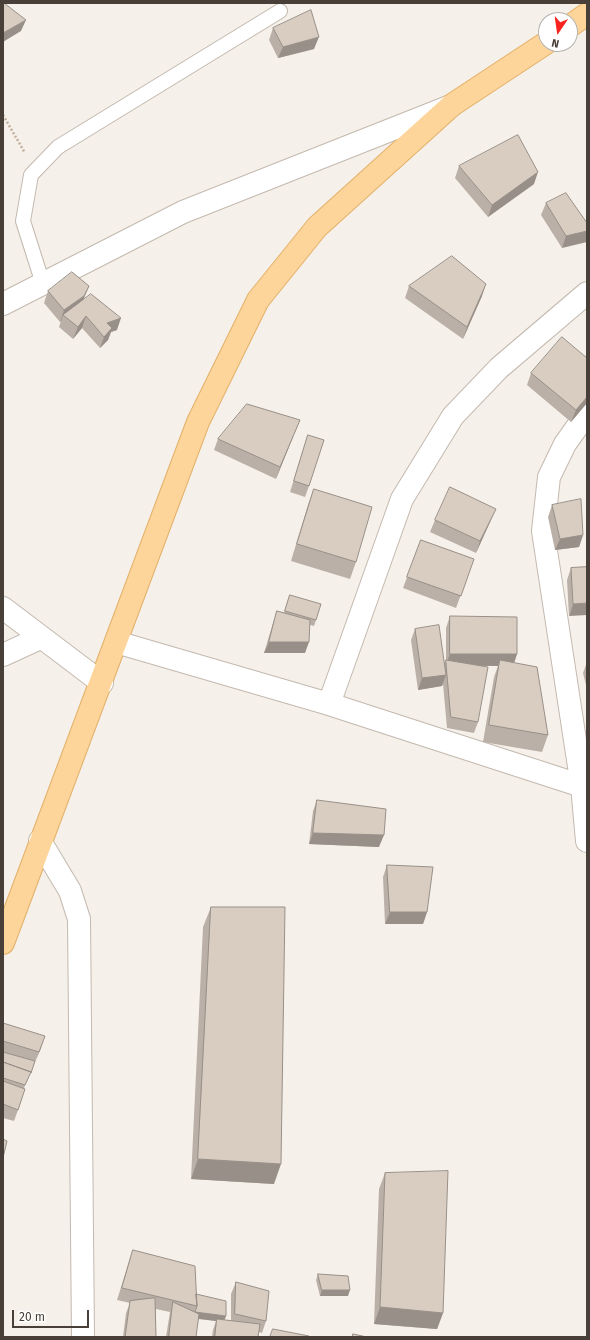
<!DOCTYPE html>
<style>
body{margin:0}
#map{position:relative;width:590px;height:1340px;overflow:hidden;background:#f5f0e9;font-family:"Fira Sans",sans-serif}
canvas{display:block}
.frame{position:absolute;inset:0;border:4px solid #484038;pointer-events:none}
.north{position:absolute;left:538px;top:12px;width:40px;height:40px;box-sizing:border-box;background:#fff;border:1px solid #b6b3af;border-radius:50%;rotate:193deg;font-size:11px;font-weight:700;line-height:16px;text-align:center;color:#484038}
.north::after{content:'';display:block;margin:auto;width:14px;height:18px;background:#f8231d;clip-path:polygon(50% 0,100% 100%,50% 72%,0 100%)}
.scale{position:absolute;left:12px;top:1310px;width:77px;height:18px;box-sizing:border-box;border:2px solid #484038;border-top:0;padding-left:5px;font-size:12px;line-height:14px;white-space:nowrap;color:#484038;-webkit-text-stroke:3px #fff;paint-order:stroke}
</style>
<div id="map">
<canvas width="590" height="1340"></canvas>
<div class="frame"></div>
<div class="north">N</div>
<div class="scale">20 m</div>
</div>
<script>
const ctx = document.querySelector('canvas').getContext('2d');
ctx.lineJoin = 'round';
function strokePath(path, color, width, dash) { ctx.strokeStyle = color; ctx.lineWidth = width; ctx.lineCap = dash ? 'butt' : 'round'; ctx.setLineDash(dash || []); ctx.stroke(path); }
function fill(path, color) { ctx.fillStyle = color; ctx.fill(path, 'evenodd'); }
const service = new Path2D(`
 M43,284L23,221L31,175L58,147L280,11`);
const minor = new Path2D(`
 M587,413L565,444L549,477L543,531L582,786L587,841
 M3,608L102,683
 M116,642L329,704L582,786
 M3,655L40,638
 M329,704L402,499L453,416L499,368L587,293
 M40,841L70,891L79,919L83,1337`);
const tertiary = new Path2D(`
 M3,304L183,212L451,106`);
const primary = new Path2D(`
 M570,26L587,14
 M3,943L198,422L258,300L317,227L452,105L546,43`);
strokePath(service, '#c3b9af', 16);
strokePath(minor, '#c3b9af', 24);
strokePath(tertiary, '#c3b9af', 24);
strokePath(primary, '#e3b069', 24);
strokePath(new Path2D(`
 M3,115L25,153`), '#c2b09d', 2.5, [2, 2]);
strokePath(service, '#fff', 14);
strokePath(minor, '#fff', 22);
strokePath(tertiary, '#fff', 22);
strokePath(primary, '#fdd59a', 22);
fill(new Path2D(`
 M273,28L314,49L278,58L269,40Z
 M459,166L534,184L488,217L455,178Z
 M546,203L587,223L562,248L541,215Z
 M89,286L83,300L117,330L111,332L108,340L100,348L82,328L73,339L59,327L61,321L60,322L44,303L48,291Z
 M409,286L482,296L463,339L405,298Z
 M587,358V403L571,422L527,385L531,373Z
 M300,420L295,432L276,479L214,450L218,439Z
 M308,435L309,486L305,497L290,492Z
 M314,489L356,562L350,579L291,561L308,505Z
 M552,505L583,535L579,547L555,550L548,517Z
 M435,520H491L476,553L430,532Z
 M421,540L474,559L456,608L403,588Z
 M587,567L569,616L567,580L571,568Z
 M290,595L316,620L314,626L310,625L305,653H264L273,623L277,611L284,613Z
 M450,616L517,654L514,663L548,735L542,752L483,742L494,677L498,666H478V722L474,733L447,728L443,684L442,686L418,690L411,640L415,629L445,663L446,661V628Z
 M587,662V689L583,673Z
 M317,800L379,847L309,844L313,811Z
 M387,865L427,912L423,924H385L383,877Z
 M211,907L274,1184L191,1179L203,927Z
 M3,1023L41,1048L24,1088L18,1110L14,1121L3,1118Z
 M385,1173L443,1313L437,1329L374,1324L379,1189Z
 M133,1250L196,1294L224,1320H231V1294L236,1282L266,1321L262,1333L259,1332L258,1337H212L213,1330L216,1321L198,1319L196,1337H166L170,1312L156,1309V1337H123L126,1313L130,1303L117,1300L129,1262Z
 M318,1274L348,1296H320L316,1280Z`), '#bbb0a7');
fill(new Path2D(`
 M26,20L21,31L3,42V33Z
 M319,37L314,49L278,58L283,47Z
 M538,172L534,184L488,217L492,205Z
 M587,231V242L562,248L566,236Z
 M486,284L482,296L463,339L467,327Z
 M89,286L84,298L80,308L63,315L61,321L60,322L64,310Z
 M86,316L82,328L73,339L78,327Z
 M121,318L117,330L111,332L108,340L100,348L104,337L107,323Z
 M587,397V403L571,422L576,410Z
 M300,420L295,432L276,479L280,467Z
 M496,509L476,553L480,541Z
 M583,535L579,547L555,550L560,539Z
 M587,603V615L569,616L573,604Z
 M269,642H309L305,653H264Z
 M450,654H517L513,666L500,660L498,666L446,665V664Z
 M446,675L442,686L418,690L422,678Z
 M313,833L384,835L379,847L309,844Z
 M390,912H427L423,924H385Z
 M45,1036L41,1048L34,1064L39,1052Z
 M198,1159L281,1164L274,1184L191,1179Z
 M322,1290H350L348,1296H320Z
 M380,1307L443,1313L437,1329L374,1324Z
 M195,1312L226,1316L224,1322L217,1319L216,1321L193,1318Z`), '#989088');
const building = new Path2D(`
 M3,3H4L26,20L3,33Z
 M311,10L319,37L283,47L273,28Z
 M518,135L538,172L492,205L459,166Z
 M566,193L587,223V231L566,236L546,203Z
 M452,256L486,284L467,327L409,286Z
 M72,272L89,286L84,296L64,310L48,291Z
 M91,294L121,318L107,323L112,328L104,337L86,316L78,327L63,315Z
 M562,337L587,358V397L576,410L531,373Z
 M247,404L300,420L280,467L218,439Z
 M308,435L324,440L309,486L294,481Z
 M450,487L496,509L480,541L435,520Z
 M314,489L372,507L356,562L297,544Z
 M581,499L583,535L560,539L552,505Z
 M421,540L474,559L461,596L407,577Z
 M587,567V603L573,604L571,568Z
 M290,595L321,604L316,620L285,611Z
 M277,611L310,620L309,642H269Z
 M450,616L517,617V654H450Z
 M439,625L446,675L422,678L415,629Z
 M446,660L488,667L478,722L451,717Z
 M500,660L537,667L548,735L489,725Z
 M317,800L386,809L384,835L313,833Z
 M387,865L433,867L427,912H390Z
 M211,907H285L281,1164L198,1159Z
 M3,1023L45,1036L39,1052L3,1041Z
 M3,1052L35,1061L31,1073V1072L3,1062Z
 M3,1062L31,1072L25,1085L3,1078Z
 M3,1081L25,1089L18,1110L3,1104Z
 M3,1139L7,1141L3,1158Z
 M448,1171L443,1313L380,1307L385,1173Z
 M133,1250L195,1266L197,1306L122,1288Z
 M318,1274L348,1276L350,1290H322Z
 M236,1282L269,1291L266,1321L235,1314Z
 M196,1294L226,1301V1316L195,1312L197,1306Z
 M155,1298L156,1337H125L130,1301Z
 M173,1302L199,1314L196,1337H169Z
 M217,1319L260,1324L258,1337H215Z
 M273,1329L309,1336V1337H270Z
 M353,1334L367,1337H353Z`);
fill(building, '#d9cdc2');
strokePath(building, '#989088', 1);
</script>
